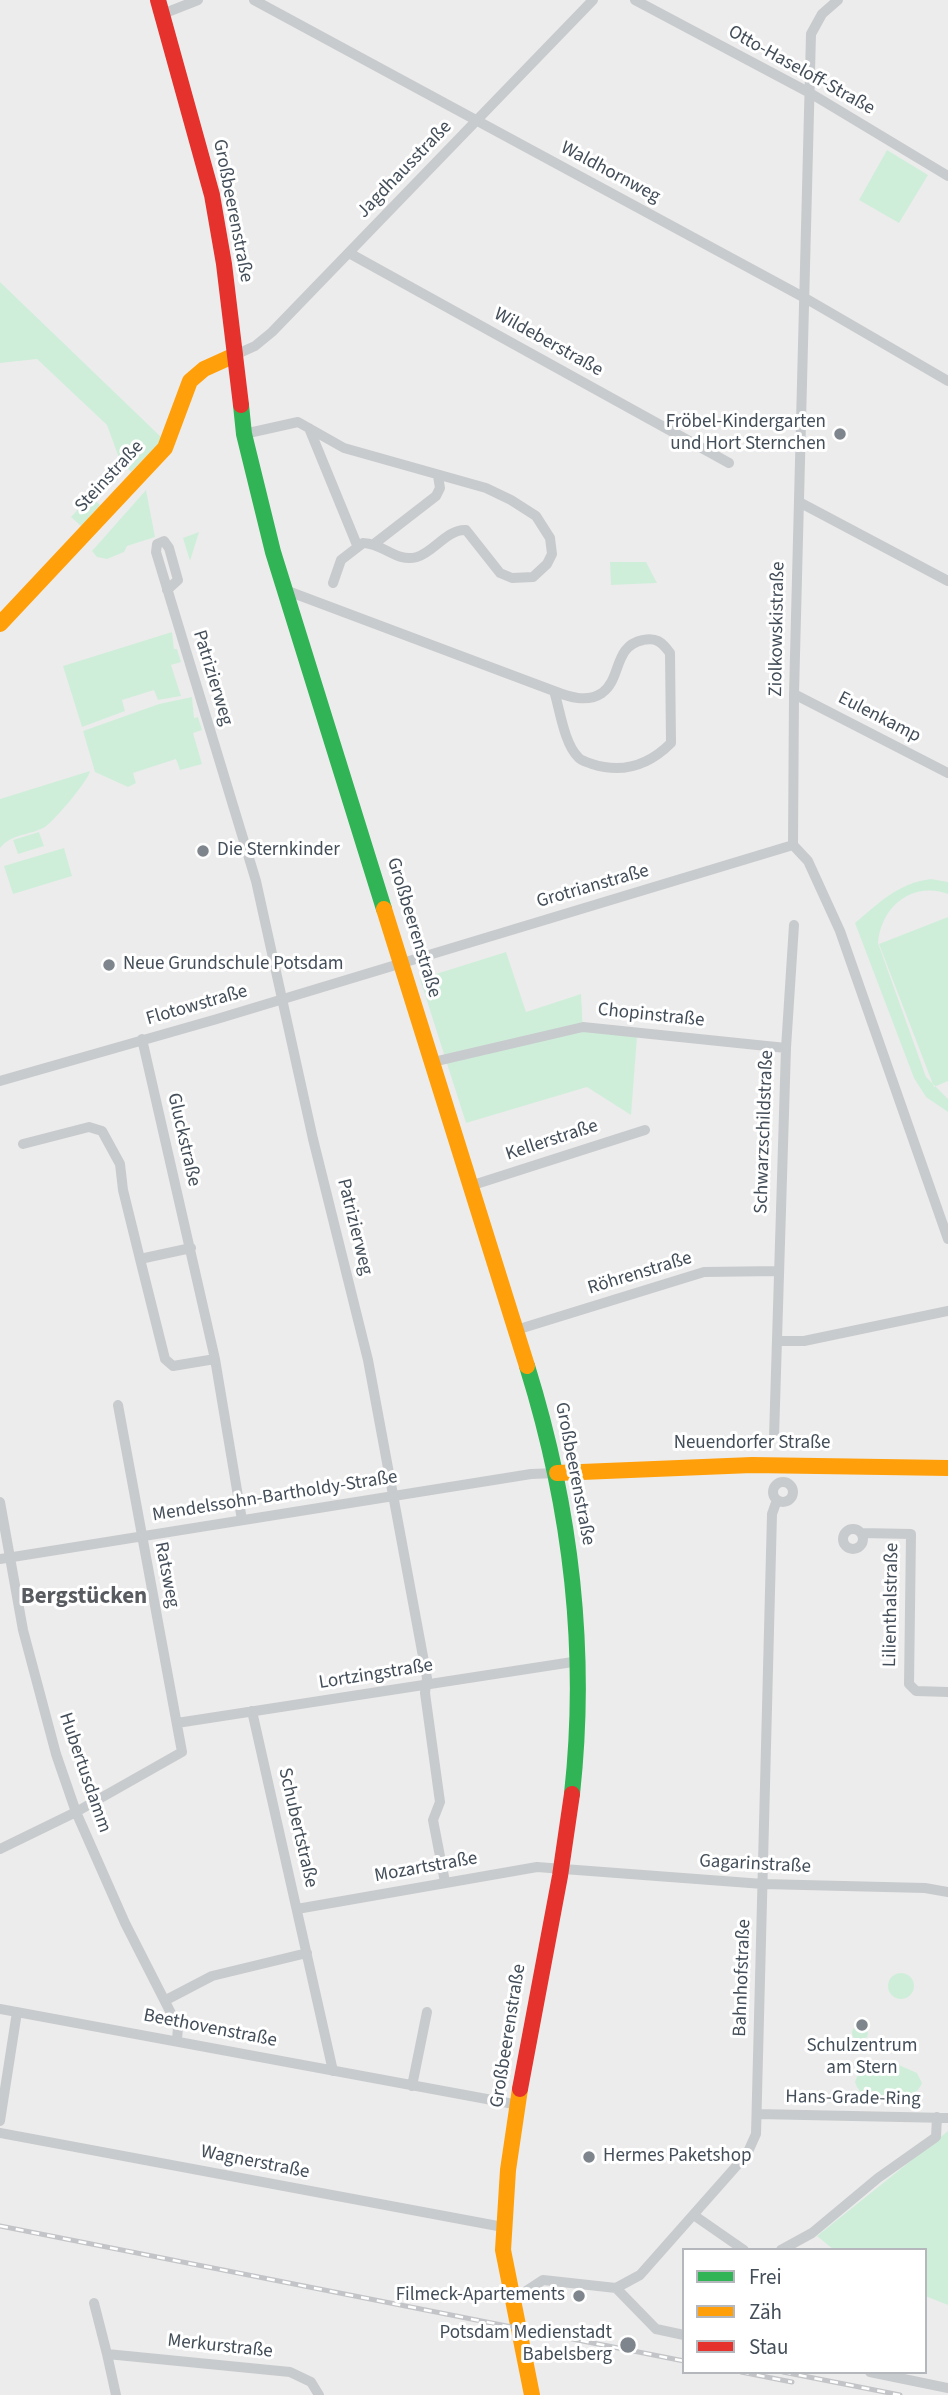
<!DOCTYPE html>
<meta charset="utf-8">
<style>
body{margin:0}
#map{position:relative;width:948px;height:2395px;overflow:hidden;background:#edecec;font-family:"Source Sans 3",sans-serif}
canvas{display:block}
.legend{position:absolute;left:682px;top:2248px;width:245px;height:126px;box-sizing:border-box;background:#fff;border:2px solid #b4b8bd;margin:0;padding:9px 12px;list-style:none;font-size:21px;color:#434e59}
.legend li{display:flex;align-items:center;gap:14px;height:35px}
.legend b{width:35px;border:2px solid #b4b8bd}
</style>
<div id="map">
<canvas width="948" height="2395"></canvas>
<ul class="legend">
<li><b style="height:9px;background:#30b455"></b>Frei</li>
<li><b style="height:9px;background:#ff9f0a"></b>Zäh</li>
<li><b style="height:9px;background:#e5322d"></b>Stau</li>
</ul>
</div>
<script>
const ctx = document.querySelector('canvas').getContext('2d');
ctx.lineJoin = 'round';
function fill(path, color) { ctx.fillStyle = color; ctx.fill(path, 'evenodd'); }
function strokePath(path, color, width, dash) { ctx.strokeStyle = color; ctx.lineWidth = width; ctx.lineCap = dash ? 'butt' : 'round'; ctx.setLineDash(dash || []); ctx.stroke(path); }
function write(font, color, halo, rows, align = 'center') {
  ctx.font = font + ' "Source Sans 3",sans-serif'; ctx.lineWidth = 6; ctx.setLineDash([]); ctx.textBaseline = 'middle'; ctx.strokeStyle = halo; ctx.fillStyle = color; for (const [text, x, y, turn = 0] of rows) {
    ctx.save(); ctx.translate(x, y); ctx.rotate((+turn || 0) * Math.PI / 180); ctx.textAlign = isNaN(turn) ? turn : align; if (halo) ctx.strokeText(text, 0, 0); ctx.fillText(text, 0, 0); ctx.restore();
  }
}
fill(new Path2D(`
 M887,150L928,175L899,223L859,200Z
 M0,282L161,437L159,443L131,472L119,458L107,425L37,359L0,363Z
 M146,490L155,537L127,546L124,552L107,559L97,557L92,551Z
 M90,496L100,505L81,526L71,517Z
 M199,532L190,561L183,538Z
 M610,562H646L657,583L611,585Z
 M172,632L174,649H177L181,662L171,665L181,696L158,700L154,690L122,700L125,711L82,727L63,666Z
 M192,697L194,718L198,717L202,730L193,733L202,764L180,770L176,759L133,773L136,783L128,787L95,772L83,731L159,704Z
 M90,771C89,780 54,821 45,827C29,836 12,833 0,848V799Z
 M39,832L44,846L18,854L13,840Z
 M64,848L72,876L13,894L4,866Z
 M931,879L948,882V894C912,881 881,907 878,943L926,1077L948,1099V1112L926,1097L914,1078L855,923C879,903 898,883 931,879Z
 M948,917V1081L934,1087L879,944Z
 M506,952L526,1012L581,994L583,1031L637,1037L631,1115L587,1087L466,1123L420,979Z
 M888 1986a13 13 0 1 1 26 0a13 13 0 1 1-26 0Z
 M852 2033a8 8 0 1 1 16 0a8 8 0 1 1-16 0Z
 M892,2062L917,2073L922,2083C912,2108 863,2109 855,2082C860,2065 876,2062 892,2062Z
 M948,2131V2305L925,2296V2250H834L817,2236Z`), '#cfeeda');
strokePath(new Path2D(`
 M254,0L805,298L948,381
 M635,0L810,93L948,176
 M838,0L822,14L811,34L794,694L793,845L808,861L840,931L948,1239
 M160,15L198,0
 M349,253L729,463
 M235,355L255,346L272,332L593,0
 M309,428L357,545
 M244,434L298,422L344,448L486,488L511,500L536,516L550,538L552,554L547,564L533,577L512,578L500,573L466,530C447,529 434,552 417,557C396,563 383,543 363,543L341,560L333,583
 M799,502L948,581
 M374,544L436,496L440,488L438,476
 M167,590L178,580L169,548L164,541L157,544L156,552L256,881L313,1139L368,1360L427,1678L425,1693L440,1802L433,1820L445,1882
 M285,590L554,691C560,710 564,743 578,757C581,761 587,762 592,764C623,774 649,765 671,743L670,653C662,642 656,637 643,640C613,646 622,679 602,693C587,703 569,697 554,691
 M794,694L948,773
 M142,1039L215,1359L242,1520
 M433,1062L583,1027L786,1048
 M0,1081L217,1019L793,845
 M23,1144L89,1127L102,1131L120,1164L123,1190L140,1259
 M470,1186L645,1130
 M191,1248L140,1259L165,1359L173,1366L215,1359
 M516,1330L704,1272L778,1271
 M777,1341H804L948,1311
 M774,1437L786,1048L794,925
 M773 1492a10 10 0 1 1 20 0a10 10 0 1 1-20 0Z
 M0,1502L23,1630L56,1754L76,1812L125,1923L178,2027L177,2040
 M843 1539a10 10 0 1 1 20 0a10 10 0 1 1-20 0Z
 M862,1533L911,1534L909,1684L916,1691L948,1692
 M0,1559L531,1474L557,1473
 M252,1711L333,2071
 M177,1723L579,1661
 M0,1849L76,1812L182,1752L118,1405
 M297,1909L537,1867L763,1884L925,1888L948,1892
 M166,2000L212,1976L307,1953
 M0,2009L519,2105
 M412,2086L427,2012
 M757,2114L948,2118
 M0,2121L17,2012
 M0,2133L503,2227
 M695,2216L744,2250
 M781,2250L812,2233L878,2178L936,2137L937,2117
 M616,2288L656,2329L684,2335
 M511,2301L543,2280L616,2288L640,2275L747,2154L756,2134L772,1514L777,1500
 M94,2303L107,2354
 M870,2372L948,2388
 M116,2395L107,2354L290,2372L311,2382L319,2395`), '#c8cbcd', 10);
strokePath(new Path2D(`
 M241,405L244,434L273,552L384,909
 M527,1366C570,1504 588,1649 572,1794`), '#30b455', 16);
strokePath(new Path2D(`
 M0,624L165,448L190,381L204,369L235,355
 M384,909L527,1366
 M557,1473L752,1465L948,1468
 M520,2089L508,2170L503,2250L532,2395`), '#ff9f0a', 16);
strokePath(new Path2D(`
 M158,0L212,195L224,264L241,405
 M520,2089L560,1876L572,1794`), '#e5322d', 16);
const rail = new Path2D(`
 M0,2226L684,2361
 M741,2372L792,2382
 M783,2372L900,2395`);
strokePath(rail, '#c2c4c7', 5);
strokePath(rail, '#fff', 2.5, [8]);
for (const [x, y, r, color] of [
 [840,434,7,"#7e858c"],
 [203,851,7,"#7e858c"],
 [109,965,7,"#7e858c"],
 [862,2025,7,"#7e858c"],
 [589,2157,7,"#7e858c"],
 [579,2296,7,"#7e858c"],
 [628,2345,9,"#7e858c"]
]) { const dot = new Path2D(); dot.arc(x, y, r, 0, 2 * Math.PI); ctx.fillStyle = color; ctx.fill(dot); strokePath(dot, '#fff', 2.5); }
write('19px', '#434e59', '#fff', [
 ["Otto-Haseloff-Straße",801,71,29],
 ["Jagdhausstraße",405,170,-46],
 ["Waldhornweg",610,173,28],
 ["Großbeerenstraße",232,211,79],
 ["Wildeberstraße",548,343,29],
 ["Steinstraße",110,477,-47],
 ["Ziolkowskistraße",778,629,-89],
 ["Patrizierweg",212,678,73],
 ["Eulenkamp",879,718,27],
 ["Grotrianstraße",593,887,-16],
 ["Großbeerenstraße",413,928,73],
 ["Flotowstraße",197,1006,-16],
 ["Chopinstraße",651,1016,6],
 ["Schwarzschildstraße",765,1132,-88],
 ["Gluckstraße",183,1140,77],
 ["Kellerstraße",552,1141,-18],
 ["Patrizierweg",354,1227,76],
 ["Röhrenstraße",640,1274,-17],
 ["Neuendorfer Straße",752,1444],
 ["Großbeerenstraße",574,1474,79],
 ["Mendelssohn-Bartholdy-Straße",275,1497,-9],
 ["Ratsweg",166,1575,79],
 ["Lilienthalstraße",892,1605,-89],
 ["Lortzingstraße",376,1675,-9],
 ["Hubertusdamm",84,1773,71],
 ["Schubertstraße",297,1828,77],
 ["Gagarinstraße",755,1865,3],
 ["Mozartstraße",426,1868,-10],
 ["Bahnhofstraße",743,1978,-88],
 ["Beethovenstraße",210,2029,11],
 ["Großbeerenstraße",509,2036,-81],
 ["Hans-Grade-Ring",853,2099,1],
 ["Wagnerstraße",255,2163,11],
 ["Merkurstraße",220,2347,6]
]);
write('19px', '#434e59', '#fff', [
 ["Fröbel-Kindergarten",826,423],
 ["und Hort Sternchen",826,445],
 ["Die Sternkinder",217,851,"left"],
 ["Neue Grundschule Potsdam",123,965,"left"],
 ["Schulzentrum",862,2047,"center"],
 ["am Stern",862,2069,"center"],
 ["Hermes Paketshop",603,2157,"left"],
 ["Filmeck-Apartements",565,2296],
 ["Potsdam Medienstadt",612,2334],
 ["Babelsberg",612,2356]
], 'right');
write('bold 23px', '#585b60', '#fff', [
 ["Bergstücken",84,1598]
]);
</script>
